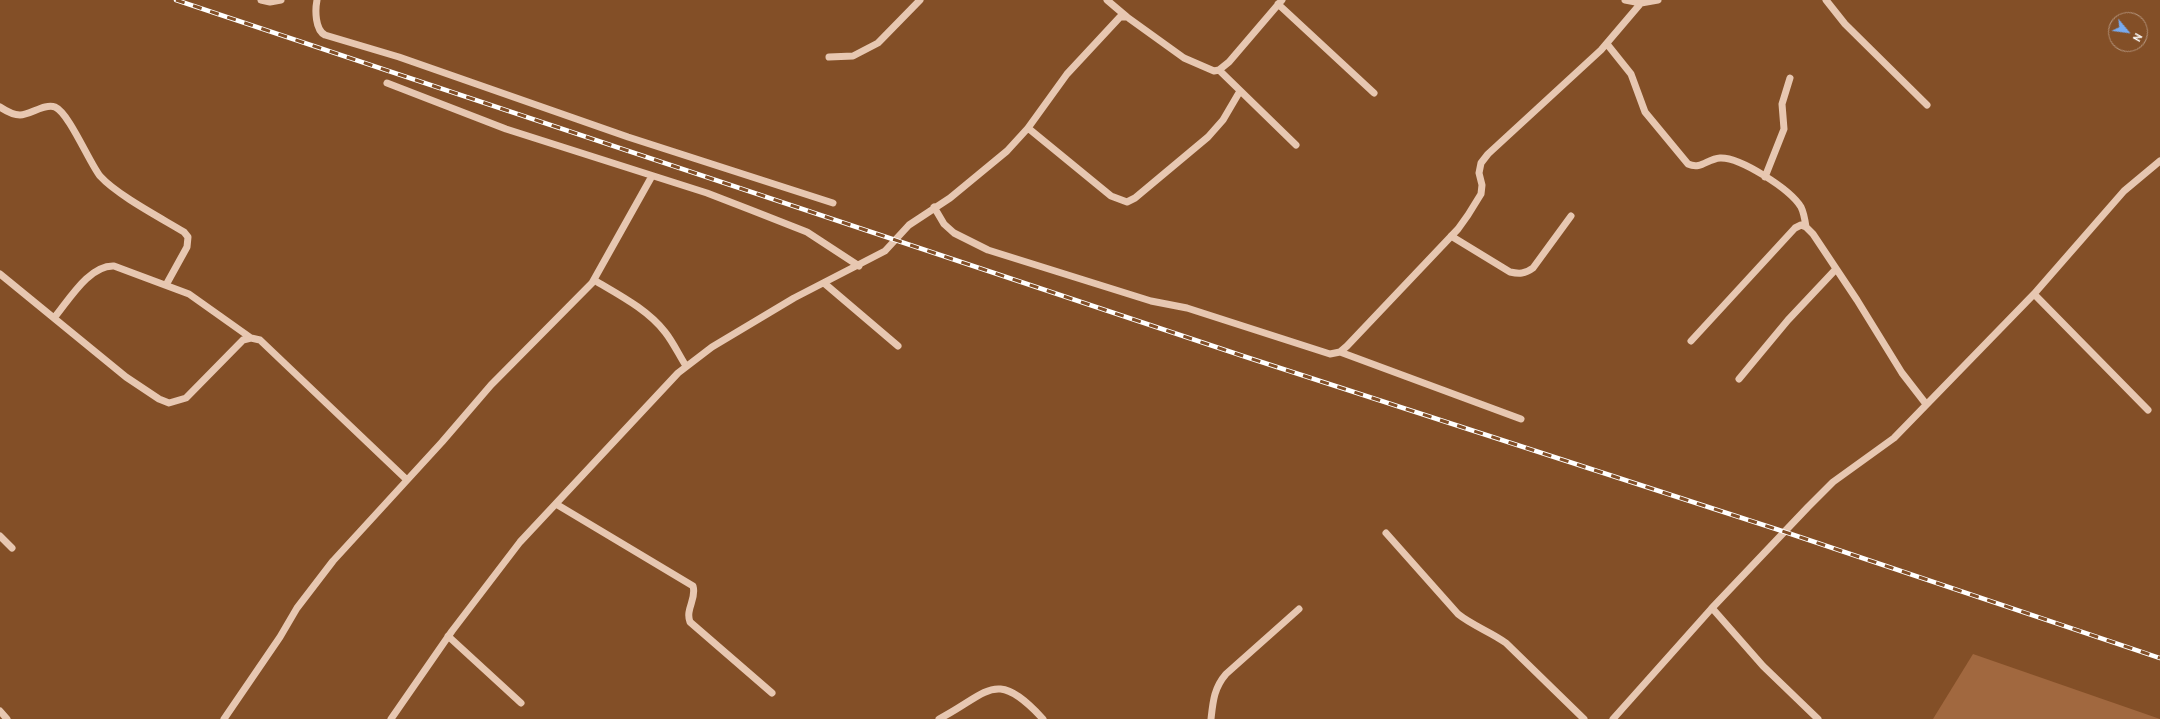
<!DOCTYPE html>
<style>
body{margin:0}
#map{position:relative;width:2160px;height:719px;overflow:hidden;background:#834f27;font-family:"PT Sans",sans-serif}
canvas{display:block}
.north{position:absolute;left:2108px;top:12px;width:40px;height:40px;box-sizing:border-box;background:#834f27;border:1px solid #b5957d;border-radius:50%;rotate:119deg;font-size:11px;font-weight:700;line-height:16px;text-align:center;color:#fff}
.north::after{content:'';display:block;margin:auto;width:14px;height:18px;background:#77aaef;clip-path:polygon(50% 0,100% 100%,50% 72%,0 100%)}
</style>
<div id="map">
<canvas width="2160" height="719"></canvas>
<div class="north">N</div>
</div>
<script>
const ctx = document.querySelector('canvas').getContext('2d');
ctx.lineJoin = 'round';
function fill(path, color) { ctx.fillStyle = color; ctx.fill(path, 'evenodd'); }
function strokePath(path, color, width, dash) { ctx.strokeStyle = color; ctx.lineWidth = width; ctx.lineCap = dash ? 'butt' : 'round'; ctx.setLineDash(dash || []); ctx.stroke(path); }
fill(new Path2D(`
 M1973,654L2160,719H1933Z`), '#a1683f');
strokePath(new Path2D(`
 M261,0L270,2L281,0
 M317,0C315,10 315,30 325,35L399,57L628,137L833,203
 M1107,0L1127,17
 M1625,0L1641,3L1658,0
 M1826,0L1845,24L1927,105
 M1278,4L1374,93
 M1607,44L1631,74L1645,112L1688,164C1701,170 1707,159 1720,158C1740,157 1790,189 1801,207C1804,213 1805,220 1806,227
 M829,57L853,56L878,43L920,0
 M1219,70L1296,145
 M387,83L506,129L707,193L751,210L807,232L859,266
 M0,107C6,111 13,115 20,115C30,115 45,103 55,107C69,113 89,162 100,176C117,195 161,218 184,232L188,237L187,247L166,285
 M1028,128L1111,196L1127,202L1135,198L1208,137L1223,120L1240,91
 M1765,177L1784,129L1782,104L1790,78
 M934,207L944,224L954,233L988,250L1151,301L1187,308L1330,354L1340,352L1347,346L1458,229L1468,215L1481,194L1482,185L1479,173L1481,163L1488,154L1601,50L1641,3
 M1451,236L1510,272C1519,274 1525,274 1533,268L1571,216
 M0,274L126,377L159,399L169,403L186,398L243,340L251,338L260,340L407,480
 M594,280C619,295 647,309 665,332C673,342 679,355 686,366
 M824,283L898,346
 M2034,294L2148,410
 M54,318C69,300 89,265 114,266L189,294L251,338
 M1691,341L1795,228L1801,225L1806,227L1813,234L1857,300L1902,373L1926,404
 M1340,352L1521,419
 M1739,379L1788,320L1836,269
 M556,504L693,586C697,599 685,609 690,622L772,693
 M1386,533L1458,614C1473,626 1491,632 1506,643L1584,719
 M0,536L12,548
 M1712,608L1763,666L1818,719
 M448,636L521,703
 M0,711L7,719
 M224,719L280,637L297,608L333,561L442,442L491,385L592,283L652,176
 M391,719L452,631L520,542L678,373L712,347L794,298L885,251L909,225L950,198L1007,151L1028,128L1067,74L1120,17H1127L1184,58L1214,71L1219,70L1229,62L1282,0
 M939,719C989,693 995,667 1043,719
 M1211,719C1213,701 1214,688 1226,674L1299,609
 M1613,719L1712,608L1808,507L1833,482L1894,438L2034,294L2124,191L2160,161`), '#e7c7b1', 7);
const rail = new Path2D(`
 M176,0L1243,356L1779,530L2160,658`);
strokePath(rail, '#fff', 4.5);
strokePath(rail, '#834f27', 3, [9]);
</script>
